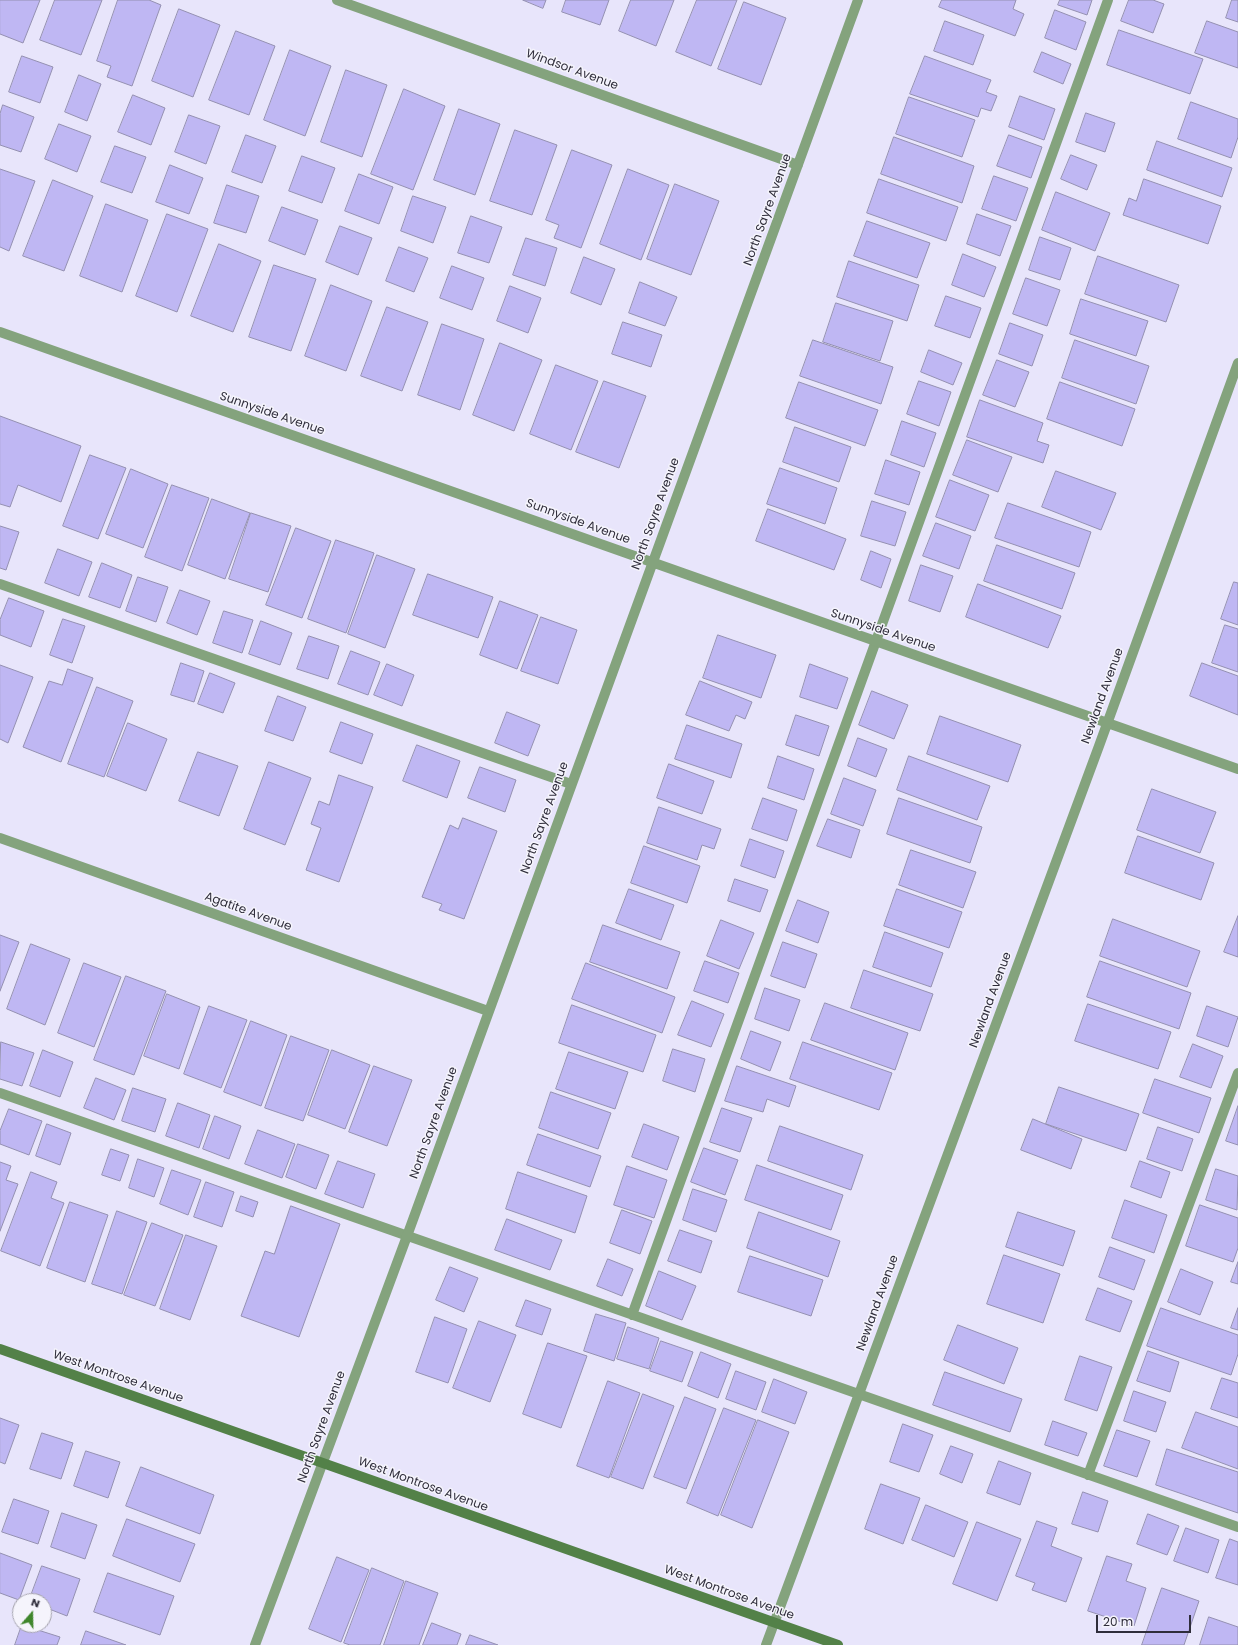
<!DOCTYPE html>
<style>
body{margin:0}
#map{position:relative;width:1238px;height:1645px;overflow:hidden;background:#e8e5fb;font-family:Poppins,sans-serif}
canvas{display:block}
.north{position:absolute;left:12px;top:1593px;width:40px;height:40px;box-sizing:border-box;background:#f5f4fc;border:1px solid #a6a4af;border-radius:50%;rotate:20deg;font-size:11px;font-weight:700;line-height:16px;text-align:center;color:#2f2d3b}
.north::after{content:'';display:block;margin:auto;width:14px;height:18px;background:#3f862c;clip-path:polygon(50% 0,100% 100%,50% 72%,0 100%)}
.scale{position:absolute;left:1096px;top:1615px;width:95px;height:18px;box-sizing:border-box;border:2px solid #2f2d3b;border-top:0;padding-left:5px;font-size:12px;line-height:14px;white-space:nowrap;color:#2f2d3b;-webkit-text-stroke:3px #f5f4fc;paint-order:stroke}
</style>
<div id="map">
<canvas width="1238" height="1645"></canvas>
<div class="north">N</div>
<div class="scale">20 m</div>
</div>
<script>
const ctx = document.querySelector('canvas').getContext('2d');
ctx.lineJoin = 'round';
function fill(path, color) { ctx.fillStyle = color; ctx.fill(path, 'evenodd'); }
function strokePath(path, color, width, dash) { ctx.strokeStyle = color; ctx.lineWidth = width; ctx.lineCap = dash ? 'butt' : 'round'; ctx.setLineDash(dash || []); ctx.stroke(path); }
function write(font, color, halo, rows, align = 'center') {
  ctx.font = font + ' Poppins,sans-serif'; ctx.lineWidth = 3; ctx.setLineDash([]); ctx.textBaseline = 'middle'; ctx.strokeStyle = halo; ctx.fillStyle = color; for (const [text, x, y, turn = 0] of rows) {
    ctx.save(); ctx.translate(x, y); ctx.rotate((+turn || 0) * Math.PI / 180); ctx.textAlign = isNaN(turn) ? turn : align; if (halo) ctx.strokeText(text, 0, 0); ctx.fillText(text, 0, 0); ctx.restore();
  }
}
const building = new Path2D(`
 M0,0H40L23,43L0,34Z
 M55,0H102L81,55L40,40Z
 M118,0H149L161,5L132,86L107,77L111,66L97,61Z
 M523,0H546L543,8Z
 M566,0H609L600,25L562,12Z
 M631,0H674L656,46L619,31Z
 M697,0H737L711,66L676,52Z
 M942,0H1016L1013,9L1024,14L1015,36L939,7Z
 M1060,0H1092L1087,15L1058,5Z
 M1129,0H1153L1164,4L1153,33L1121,21Z
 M1232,0H1238V22L1226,18Z
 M744,2L786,18L761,85L718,69Z
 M179,9L220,25L193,97L152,81Z
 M1055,10L1086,22L1076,50L1045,38Z
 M945,21L984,35L973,65L934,51Z
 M1207,21L1238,32V68L1195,53Z
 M1119,30L1203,59L1190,94L1107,65Z
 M236,31L275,46L249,115L209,100Z
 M290,50L331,66L305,136L264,120Z
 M1042,52L1071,64L1063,84L1034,72Z
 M22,56L53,67L40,103L9,92Z
 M925,56L991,80L986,92L997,96L991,111L981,108L978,117L910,94Z
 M346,70L387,85L362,157L321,142Z
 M79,75L101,84L87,121L65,112Z
 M404,89L445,106L413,190L371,174Z
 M133,95L165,108L151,145L118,132Z
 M1020,96L1055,109L1044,140L1009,127Z
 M909,97L975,120L962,157L896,134Z
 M1191,102L1238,119V137L1231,158L1178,139Z
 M3,105L34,117L21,152L0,145V114Z
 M459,109L500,124L475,195L434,180Z
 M1086,113L1115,123L1105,152L1076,142Z
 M189,115L220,126L206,164L175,152Z
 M59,124L91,136L77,172L45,159Z
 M515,130L557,145L532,215L490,201Z
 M246,135L276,146L262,183L232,172Z
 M1009,135L1042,147L1031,178L997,166Z
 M894,137L974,166L962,203L881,174Z
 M1157,141L1232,168L1222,197L1147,170Z
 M115,146L146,157L132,193L101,182Z
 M572,150L612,165L581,248L554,238L559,225L546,220Z
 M1071,155L1097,165L1087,190L1061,179Z
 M302,156L335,168L322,203L289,191Z
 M170,165L203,178L189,214L156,202Z
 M0,169L35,181L9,251L0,247Z
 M628,169L669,185L641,260L600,244Z
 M359,174L393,187L379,224L345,211Z
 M994,176L1028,188L1016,221L982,209Z
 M879,179L958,207L946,241L867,213Z
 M1144,179L1221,206L1208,244L1123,215L1129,198L1136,201Z
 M53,180L93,196L64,271L23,256Z
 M675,184L719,201L691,275L647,259Z
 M227,185L259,196L246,233L214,223Z
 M1056,192L1110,213L1095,251L1042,230Z
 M413,196L446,207L433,243L401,231Z
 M106,204L148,220L122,292L80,276Z
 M282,207L318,220L305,255L269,241Z
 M167,214L208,229L177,312L136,296Z
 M977,214L1011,226L1000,256L967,244Z
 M471,216L502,227L489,263L458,253Z
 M867,221L930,243L917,278L854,256Z
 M340,226L372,238L358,275L326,262Z
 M1040,237L1071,248L1060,280L1029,270Z
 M526,238L557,248L545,286L513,275Z
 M219,244L261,261L233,332L191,316Z
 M399,247L428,258L414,292L386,281Z
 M963,254L996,267L984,297L952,285Z
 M1098,256L1179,285L1166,322L1085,294Z
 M584,257L615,269L601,305L571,293Z
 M849,261L919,285L907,321L837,297Z
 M274,265L316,279L291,351L249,337Z
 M452,266L484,278L472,310L440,298Z
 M1026,278L1060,290L1047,326L1013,314Z
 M640,282L677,297L665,326L629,313Z
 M331,285L372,301L346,371L305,356Z
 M510,286L541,298L528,333L497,321Z
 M946,296L981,308L970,338L935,326Z
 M1081,299L1148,321L1136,356L1070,334Z
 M836,303L893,321L880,361L823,342Z
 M387,307L428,322L402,391L361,376Z
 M623,322L662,335L651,367L612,354Z
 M1010,323L1043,335L1032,366L999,354Z
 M442,324L484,339L460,410L418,395Z
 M813,340L893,367L881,404L800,376Z
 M1075,340L1149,366L1136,404L1062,378Z
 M500,343L542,360L514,431L473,415Z
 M929,350L962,363L953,385L921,372Z
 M997,360L1029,372L1015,407L983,395Z
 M556,365L598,381L571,450L530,434Z
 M604,381L646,396L619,468L576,452Z
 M919,381L951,392L939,426L907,414Z
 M799,382L878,410L865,446L786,418Z
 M1060,382L1135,409L1122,446L1047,419Z
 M980,400L1043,423L1037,441L1049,445L1043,463L967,437Z
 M0,416L81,446L61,502L18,485L10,507L0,504Z
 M902,421L936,433L924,467L891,455Z
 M795,427L851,447L839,482L783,462Z
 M967,440L1012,457L998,492L953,475Z
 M90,455L126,468L98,539L63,526Z
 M886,460L920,472L909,505L875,494Z
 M780,468L837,488L825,524L767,504Z
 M131,469L168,484L143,548L106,534Z
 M1056,471L1116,493L1101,530L1042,507Z
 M950,480L989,495L975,531L936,517Z
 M172,485L209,498L182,571L145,557Z
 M212,499L250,513L225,579L188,565Z
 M872,501L906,512L895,546L861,536Z
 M1008,503L1091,532L1079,567L995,538Z
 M768,509L846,539L834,570L756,541Z
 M251,513L291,526L268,592L229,579Z
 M936,523L971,536L959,569L923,556Z
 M0,526L19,532L6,570L0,568Z
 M296,528L331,541L302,618L266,605Z
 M336,540L374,553L346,633L308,619Z
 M997,545L1075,573L1062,609L984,581Z
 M58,549L92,562L79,596L45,583Z
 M871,551L891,559L881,588L861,580Z
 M377,555L415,569L385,648L348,634Z
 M102,563L132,575L120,608L89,597Z
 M921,565L953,576L940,612L909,601Z
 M428,574L493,597L478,638L413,615Z
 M138,577L168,587L156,622L126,611Z
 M1234,582L1238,583V625L1221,619Z
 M978,584L1061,616L1048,648L966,617Z
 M180,590L210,601L197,635L167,623Z
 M9,598L44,611L31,647L0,635V620Z
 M500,601L538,615L517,669L480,655Z
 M224,611L253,620L242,653L213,643Z
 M541,617L577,630L558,684L521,671Z
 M63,619L85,626L72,663L50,655Z
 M261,621L292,633L280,665L249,654Z
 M1225,625L1238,629V672L1212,663Z
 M718,635L776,655L761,698L703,678Z
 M309,636L339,646L328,679L297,669Z
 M351,651L380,662L368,695L338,684Z
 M181,663L204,671L194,702L171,695Z
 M1202,663L1238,676V715L1190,696Z
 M387,664L414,675L402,706L374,695Z
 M810,664L848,678L837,709L800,697Z
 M0,665L33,677L8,743L0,739Z
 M68,669L93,678L61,762L23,747L49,681L62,685Z
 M210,673L235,683L223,713L198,704Z
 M700,681L752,702L745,719L736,715L729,731L686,715Z
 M97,687L133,701L104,777L68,764Z
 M872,691L908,705L894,739L859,725Z
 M278,696L306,707L293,741L265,731Z
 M507,712L540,725L528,756L495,743Z
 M796,715L829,726L819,756L786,745Z
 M940,716L1021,745L1008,782L927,754Z
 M341,722L373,734L362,764L330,752Z
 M128,723L167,739L146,791L107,776Z
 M687,725L742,744L731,778L675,759Z
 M858,738L887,749L876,777L848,766Z
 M417,745L460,761L447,798L403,781Z
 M198,752L238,766L219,816L179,801Z
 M778,756L814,769L804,800L768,788Z
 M909,756L990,786L977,820L897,790Z
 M269,762L311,778L285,845L244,829Z
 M669,764L714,781L702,814L657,798Z
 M480,767L516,780L505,812L468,798Z
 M339,775L373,787L339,882L306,870L321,828L311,824L319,801L329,805Z
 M844,778L876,790L863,826L831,814Z
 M1152,789L1216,812L1200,853L1137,830Z
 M763,798L797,810L787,841L752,829Z
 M899,798L982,827L970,863L887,834Z
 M659,807L721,829L714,849L702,845L697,860L647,843Z
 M463,818L497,831L464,919L439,910L442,904L422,897L450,825L458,829Z
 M828,819L860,830L851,858L817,846Z
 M1138,836L1214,863L1201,900L1125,873Z
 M750,839L784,851L775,878L741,866Z
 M644,846L700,866L687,903L631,883Z
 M911,850L976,872L963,908L899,885Z
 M735,879L768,890L760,912L728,901Z
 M629,889L674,905L661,940L616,923Z
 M897,889L962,912L949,948L884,926Z
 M798,900L829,912L818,943L786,931Z
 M1238,916V957L1224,952Z
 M1113,919L1200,951L1187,987L1100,956Z
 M721,920L754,933L739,969L707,956Z
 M603,925L680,952L667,989L590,962Z
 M885,932L943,953L931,987L873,967Z
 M0,935L19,942L0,991Z
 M783,942L817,954L805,988L771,976Z
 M31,944L70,959L45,1025L7,1009Z
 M705,961L739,973L728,1003L694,991Z
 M1100,961L1191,993L1179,1029L1087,997Z
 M84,963L121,977L94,1047L58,1033Z
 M586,963L675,997L662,1033L572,999Z
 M864,970L933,994L920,1031L851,1008Z
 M126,976L166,991L134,1075L94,1060Z
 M765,988L800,1000L789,1031L755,1019Z
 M167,994L200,1007L179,1069L144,1056Z
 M692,1001L724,1014L711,1047L678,1035Z
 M825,1003L908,1033L895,1070L811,1040Z
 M1088,1004L1171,1032L1158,1069L1075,1041Z
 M572,1005L656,1035L643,1072L559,1043Z
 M209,1006L247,1020L221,1088L184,1074Z
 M1207,1006L1238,1017L1228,1047L1197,1036Z
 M251,1021L287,1035L261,1106L224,1092Z
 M751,1031L781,1042L770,1071L741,1059Z
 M291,1036L329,1050L303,1121L265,1108Z
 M1,1042L34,1053L22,1086L0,1079Z
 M803,1042L892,1073L879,1110L790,1079Z
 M1193,1044L1223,1056L1211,1088L1180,1077Z
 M673,1049L705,1059L695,1092L663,1081Z
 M43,1050L73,1062L60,1097L30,1086Z
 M332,1050L370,1065L345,1129L308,1115Z
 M569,1052L628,1072L615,1109L556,1089Z
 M374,1066L412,1080L387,1146L349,1132Z
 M737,1066L796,1086L789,1107L767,1099L763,1112L725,1101Z
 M96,1078L126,1090L114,1120L84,1108Z
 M1155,1079L1211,1098L1199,1133L1143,1113Z
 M1059,1087L1139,1114L1126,1151L1046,1124Z
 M133,1088L166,1099L155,1132L122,1121Z
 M551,1092L611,1113L598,1149L539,1128Z
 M178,1103L210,1115L199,1148L166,1136Z
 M1238,1106V1145L1226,1141Z
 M722,1108L752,1118L740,1152L710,1142Z
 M9,1109L42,1121L29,1155L0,1144V1131Z
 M215,1116L241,1126L229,1159L203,1149Z
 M1033,1119L1082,1139L1071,1169L1021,1150Z
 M47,1124L71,1133L60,1165L36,1156Z
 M644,1124L679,1137L667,1170L632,1157Z
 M780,1126L863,1155L851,1190L768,1161Z
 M1158,1127L1193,1139L1182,1171L1147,1159Z
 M258,1130L295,1144L282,1178L245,1164Z
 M538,1134L601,1156L590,1187L527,1165Z
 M298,1144L329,1155L316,1189L286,1177Z
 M704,1148L738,1160L725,1195L691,1182Z
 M111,1149L129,1155L120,1181L102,1175Z
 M138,1159L164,1168L154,1197L129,1188Z
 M338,1161L375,1174L363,1208L325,1194Z
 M1140,1161L1170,1172L1161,1198L1131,1187Z
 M0,1162L11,1166L6,1180L18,1184L0,1231Z
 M757,1165L843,1195L831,1230L745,1200Z
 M627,1166L667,1180L654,1218L614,1205Z
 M1216,1169L1238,1176L1237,1210L1206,1200Z
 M172,1170L201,1180L188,1215L160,1204Z
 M31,1172L57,1182L51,1198L64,1203L40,1266L1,1251Z
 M518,1172L587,1196L575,1233L506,1209Z
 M206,1182L234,1192L222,1227L194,1217Z
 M693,1189L727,1200L716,1232L683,1220Z
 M241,1196L258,1202L253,1217L236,1211Z
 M1125,1200L1167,1215L1154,1253L1112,1238Z
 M70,1202L108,1215L85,1282L47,1268Z
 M1200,1205L1238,1218V1248L1233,1262L1186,1246Z
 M291,1206L340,1224L299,1337L241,1316L265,1251L274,1254Z
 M622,1210L652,1221L640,1254L610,1243Z
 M117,1211L147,1222L122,1294L92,1284Z
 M759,1212L840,1241L828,1277L747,1248Z
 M1018,1212L1075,1231L1063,1266L1006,1247Z
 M507,1219L562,1240L550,1270L495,1250Z
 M152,1223L183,1235L155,1306L124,1295Z
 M680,1230L712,1241L701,1273L668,1261Z
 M186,1235L217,1246L190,1320L160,1309Z
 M1110,1247L1145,1260L1134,1290L1099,1277Z
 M1004,1255L1060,1274L1043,1323L987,1304Z
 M750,1256L823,1280L811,1316L738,1292Z
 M608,1259L633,1269L622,1296L597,1286Z
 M1238,1262V1284L1231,1282Z
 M450,1267L478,1278L464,1312L436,1300Z
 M1181,1269L1213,1282L1200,1315L1168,1302Z
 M659,1271L696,1286L682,1320L646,1306Z
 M1098,1288L1132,1301L1120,1332L1086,1320Z
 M526,1300L551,1309L542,1335L516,1326Z
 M1161,1308L1238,1335V1354L1231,1375L1147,1346Z
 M1238,1308V1330L1231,1328Z
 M596,1314L626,1323L614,1361L584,1351Z
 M435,1317L467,1329L448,1383L416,1372Z
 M479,1321L516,1335L490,1402L453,1388Z
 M958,1325L1018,1348L1004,1384L944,1360Z
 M628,1327L659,1338L649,1369L617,1359Z
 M661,1341L693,1352L682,1382L650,1371Z
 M548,1343L587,1356L561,1428L523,1414Z
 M1148,1351L1179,1362L1170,1392L1137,1381Z
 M701,1352L731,1364L718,1398L688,1386Z
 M1080,1356L1112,1367L1097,1411L1065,1400Z
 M736,1371L766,1382L756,1410L726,1399Z
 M945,1372L1022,1399L1010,1432L933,1405Z
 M1222,1378L1238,1383V1418L1211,1409Z
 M774,1379L807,1392L795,1424L762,1412Z
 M608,1381L640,1393L609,1478L577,1466Z
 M1134,1391L1166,1402L1156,1432L1124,1421Z
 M643,1394L674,1406L643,1489L611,1477Z
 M685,1397L716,1409L686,1489L654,1477Z
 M724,1408L756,1420L718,1516L687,1503Z
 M1196,1412L1238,1427V1469L1182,1448Z
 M0,1418L19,1425L5,1464L0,1462Z
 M758,1420L789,1432L752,1528L721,1515Z
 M1053,1421L1087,1433L1078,1456L1045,1445Z
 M903,1424L933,1435L919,1472L890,1462Z
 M1117,1430L1150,1441L1137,1477L1104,1466Z
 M42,1433L73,1443L61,1479L30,1469Z
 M951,1446L973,1454L962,1483L940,1474Z
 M1167,1449L1238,1472V1513L1156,1485Z
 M86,1451L120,1462L108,1498L74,1486Z
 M999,1461L1031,1473L1020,1505L987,1493Z
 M141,1467L214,1495L200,1534L126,1506Z
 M881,1484L920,1498L903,1544L865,1529Z
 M1083,1492L1108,1501L1098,1532L1072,1524Z
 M14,1499L49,1511L38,1544L2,1532Z
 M926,1505L968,1522L954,1557L912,1540Z
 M62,1513L97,1525L85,1559L51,1547Z
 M1148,1514L1179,1526L1167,1555L1137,1544Z
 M127,1519L195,1544L180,1582L113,1556Z
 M1037,1521L1057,1528L1051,1546L1082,1558L1066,1602L1032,1590L1035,1583L1016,1576Z
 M977,1522L1021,1539L997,1601L953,1584Z
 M1186,1528L1219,1540L1208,1573L1174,1561Z
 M1230,1539L1238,1542V1585L1216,1578Z
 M0,1553L32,1565L19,1600L0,1593Z
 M1107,1556L1132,1564L1126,1581L1146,1588L1134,1626L1088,1611Z
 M337,1557L369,1570L341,1642L309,1629Z
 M42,1566L80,1579L67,1616L44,1607V1601H29Z
 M372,1568L404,1581L380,1645H350L344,1643Z
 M108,1573L174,1596L160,1635L94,1612Z
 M406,1581L438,1593L419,1645H384Z
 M1162,1588L1199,1601L1184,1645H1142Z
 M1209,1617L1238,1627V1645H1200Z
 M432,1623L461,1634L457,1645H423Z
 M22,1625L60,1637L57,1645H15Z
 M86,1631L126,1645H81Z
 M470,1635L498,1645H466Z`);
fill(building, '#bfb7f3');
strokePath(building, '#9490b1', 1);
strokePath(new Path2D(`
 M0,584L571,784
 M0,1093L1238,1527
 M632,1315L1108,0
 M1088,1475L1238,1073`), '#84a37d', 10);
strokePath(new Path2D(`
 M337,0L798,165
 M0,332L1238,769
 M0,838L488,1011
 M255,1645L407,1236L858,0
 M766,1645L1099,746L1238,363`), '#84a37d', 10);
strokePath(new Path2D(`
 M0,1349L838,1645`), '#538148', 10);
write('12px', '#2f2d3b', '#f5f4fc', [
 ["Windsor Avenue",572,70,20],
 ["North Sayre Avenue",768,210,-70],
 ["Sunnyside Avenue",272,414,19],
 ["North Sayre Avenue",656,514,-70],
 ["Sunnyside Avenue",578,522,20],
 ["Sunnyside Avenue",883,631,19],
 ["Newland Avenue",1103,696,-70],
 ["North Sayre Avenue",545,818,-70],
 ["Agatite Avenue",248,912,20],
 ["Newland Avenue",991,1000,-70],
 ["North Sayre Avenue",434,1123,-70],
 ["Newland Avenue",878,1303,-70],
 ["West Montrose Avenue",118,1377,19],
 ["North Sayre Avenue",322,1427,-70],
 ["West Montrose Avenue",423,1485,20],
 ["West Montrose Avenue",729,1593,20]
]);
</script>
